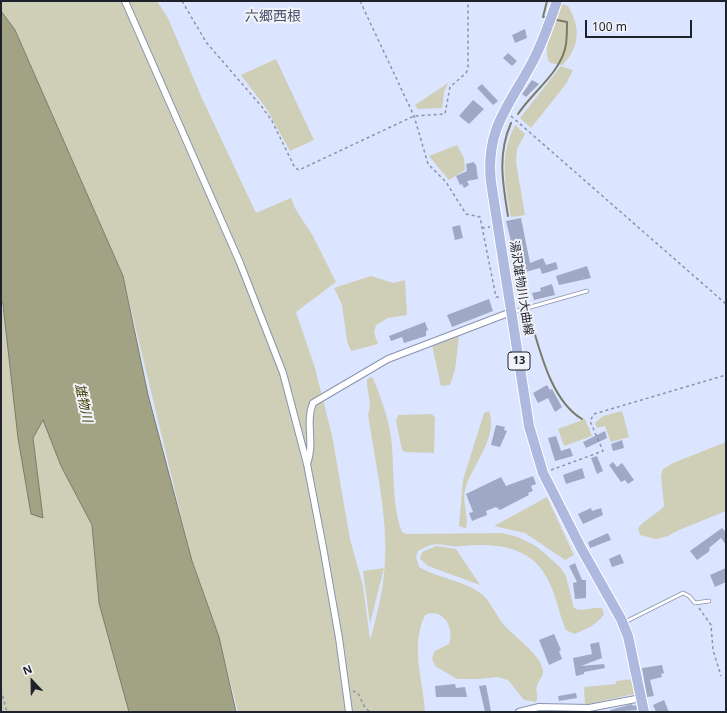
<!DOCTYPE html>
<meta charset="utf-8">
<style>
body{margin:0}
#map{position:relative;width:727px;height:713px;overflow:hidden;background:#dce5ff;font-family:"Noto Sans",sans-serif}
canvas{display:block}
.frame{position:absolute;inset:0;border:2px solid #1e222d;pointer-events:none}
.north{position:absolute;left:12px;top:661px;width:40px;height:40px;-webkit-text-stroke:3px #f1f3f9;paint-order:stroke;rotate:338deg;font-size:11px;font-weight:700;line-height:16px;text-align:center;color:#1e222d}
.north::after{content:'';display:block;margin:auto;width:14px;height:18px;background:#1e222d;clip-path:polygon(50% 0,100% 100%,50% 72%,0 100%)}
.scale{position:absolute;left:585px;top:20px;width:107px;height:18px;box-sizing:border-box;border:2px solid #1e222d;border-top:0;padding-left:5px;font-size:12px;line-height:14px;white-space:nowrap;color:#1e222d;-webkit-text-stroke:3px #f1f3f9;paint-order:stroke}
</style>
<div id="map">
<canvas width="727" height="713"></canvas>
<div class="frame"></div>
<div class="north">N</div>
<div class="scale">100 m</div>
</div>
<script>
const ctx = document.querySelector('canvas').getContext('2d');
ctx.lineJoin = 'round';
function fill(path, color) { ctx.fillStyle = color; ctx.fill(path, 'evenodd'); }
function strokePath(path, color, width, dash) { ctx.strokeStyle = color; ctx.lineWidth = width; ctx.lineCap = dash ? 'butt' : 'round'; ctx.setLineDash(dash || []); ctx.stroke(path); }
function write(font, color, halo, rows, align = 'center') {
  ctx.font = font + ' "Noto Sans","Noto Sans JP",sans-serif'; ctx.lineWidth = 4; ctx.setLineDash([]); ctx.textBaseline = 'middle'; ctx.strokeStyle = halo; ctx.fillStyle = color; for (const [text, x, y, turn = 0] of rows) {
    ctx.save(); ctx.translate(x, y); ctx.rotate((+turn || 0) * Math.PI / 180); ctx.textAlign = isNaN(turn) ? turn : align; if (halo) ctx.strokeText(text, 0, 0); ctx.fillText(text, 0, 0); ctx.restore();
  }
}
fill(new Path2D(`
 M1,1H157L168,18L201,96L256,213L291,198L296,210L313,236L336,282L296,312L315,368L332,435L350,539L363,586L370,639C373,632 375,622 377,613C396,543 378,484 368,414C373,403 366,391 367,380L370,377L373,378C381,398 388,416 391,437C395,468 391,503 402,532L406,534L502,533L518,537L536,546L560,567L566,576L574,608C583,613 592,606 602,608L604,614C597,625 586,629 574,634L566,630C558,612 555,589 544,573C527,545 491,543 462,546C443,548 439,538 418,551L416,557L419,567C440,579 464,580 483,595C490,601 497,617 504,625C513,636 546,658 543,674C542,678 538,681 537,685C535,692 539,696 536,702L524,700L508,680L497,677L480,679H457L435,666L432,658L435,651L449,644C455,628 443,607 425,615C410,647 423,678 425,712H238L218,634L192,561L123,276L15,30L1,11Z
 M563,4L568,6C581,28 580,45 563,65L550,63C541,50 554,23 558,8Z
 M276,59L314,140L290,151L266,108L241,75Z
 M561,66L573,70L566,84L531,128L520,118Z
 M448,83L444,92L442,108L418,109L415,105Z
 M515,125L525,134L517,149L516,162L525,215L511,217C505,185 499,156 515,125Z
 M457,145L464,158L465,170L449,180L429,156Z
 M371,276L393,283L405,280L407,315L388,318L376,325L374,333L378,344L351,351L347,341L342,305L334,288Z
 M1,300L43,518L33,438L43,419L61,466L92,525L99,603L129,712H1Z
 M459,336L455,370L450,385L441,386L432,345Z
 M489,411C499,438 471,466 465,490C462,502 469,516 466,528H464L459,526L463,480L484,413Z
 M622,411L629,437L611,442L605,426L597,428L595,423L603,416Z
 M432,414L435,418L434,453L405,452L402,450L396,421L398,415Z
 M585,419L592,436L564,446L558,429Z
 M726,442V511L679,530L668,536L656,539L640,535L638,528C645,519 656,515 664,506L661,476L663,469L673,463Z
 M547,497L574,555L565,560L525,533L494,526Z
 M436,546L456,549L480,585L428,566L420,559L422,552Z
 M384,568L370,624L363,571Z
 M633,679L634,694L585,705L584,687L616,684V681Z`), '#cfcfb7');
const water = new Path2D(`
 M1,11L15,30L123,276L148,395L192,561L219,637L236,712H129L99,603L92,525L61,466L43,420L33,438L43,518L31,514L18,438L3,305L1,300Z`);
fill(water, '#a2a284');
strokePath(water, '#7a7c6a', 1);
strokePath(new Path2D(`
 M544,17H543L547,1
 M518,114C533,91 562,72 566,44C567,37 567,29 567,22L557,20
 M508,216C503,184 497,155 511,123
 M529,314C539,347 550,400 582,419`), '#7a7c6a', 2);
fill(new Path2D(`
 M525,29L527,38L515,43L512,35Z
 M508,53L517,61L512,66L503,58Z
 M532,80L539,84L526,97L522,94Z
 M482,84L498,101L493,105L477,88Z
 M473,100L484,109L469,124L459,116Z
 M474,162L475,165L476,164L478,179L467,181L469,185L464,188L462,184L460,185L456,176L467,171L466,164Z
 M521,218L530,263L543,258L546,265L556,262L558,269L542,274L540,268L514,275L512,268L517,266L506,221Z
 M460,225L463,238L455,240L452,227Z
 M587,266L591,278L559,285L556,276Z
 M552,284L555,295L534,300L532,293L541,291L540,288Z
 M489,299L493,311L452,327L447,315Z
 M425,322L428,330L426,331V336L404,343L402,337L391,341L389,336Z
 M547,385L550,390L552,389L562,407L555,412L548,398L538,403L533,393Z
 M496,425L505,427L504,430L507,431L500,447L491,445Z
 M605,431L607,438L586,448L583,442Z
 M556,436L561,451L570,448L573,456L555,461L548,438Z
 M622,440L624,448L613,451L611,444Z
 M597,456L603,471L597,474L591,458Z
 M613,462L617,467L622,463L634,480L628,484L625,480L621,482L609,465Z
 M582,468L585,478L566,484L563,475Z
 M533,476L536,484L531,486L533,491L528,493L529,495L500,510L496,507L486,511L487,515L472,521L469,513L473,512L466,494L501,477L506,486Z
 M591,508L592,511L601,508L603,515L583,524L578,514Z
 M722,528L726,532V545L721,538L709,548L710,550L707,553L697,560L690,551Z
 M608,533L611,540L590,548L588,542Z
 M620,554L624,563L612,567L609,559Z
 M575,563L582,580H586V598L575,599L573,583L577,582L569,566Z
 M726,568V582L715,587L710,575Z
 M554,634L561,650L559,651L562,659L549,665L539,640Z
 M599,642L602,658L581,666L604,664L605,668L584,672V674L576,676L573,658L592,654L590,644Z
 M662,665L664,673L661,674L662,677L650,680L654,696L647,697L642,668Z
 M455,684L456,688L465,687L467,697H436L435,686Z
 M486,685L491,711L485,712L479,686Z
 M576,693L577,698L559,701L558,696Z
 M664,700L669,712H656L653,705Z
 M632,704L633,706L636,705L637,710L610,712V710Z`), '#9fa9c5');
const service = new Path2D(`
 M513,312L587,291
 M625,622L683,593L689,596L695,603L709,601`);
const minor = new Path2D(`
 M125,1L240,263L283,373L307,464L323,547L339,638L349,712
 M307,464C315,444 305,422 313,403L388,359L511,312
 M519,712L539,707L589,708L641,698`);
const primary = new Path2D(`
 M557,1C550,21 543,42 533,61C510,105 485,128 491,182L529,426L543,473L581,548L621,619L628,636L644,712`);
strokePath(service, '#8993b0', 4.5);
strokePath(minor, '#8993b0', 8);
strokePath(primary, '#fff', 12);
strokePath(new Path2D(`
 M182,1L206,42L262,107L272,121L295,168L299,170L414,116L445,114L450,87L466,73L468,69V1
 M360,1L414,116L428,164L446,182L466,214L480,217L496,297H502
 M511,116L726,304
 M482,228L490,227
 M551,470L603,451L590,421L594,414L726,375
 M699,608L711,625L713,650L721,676
 M1,690L7,712
 M353,691L358,693L365,708L370,712`), '#8c93a7', 1.5, [3, 3]);
strokePath(service, '#fff', 3);
strokePath(minor, '#fff', 6);
strokePath(primary, '#adb9df', 10);
for (const [x, y, w] of [
 [519,361,22]
]) { const box = new Path2D(); box.roundRect(x - w / 2, y - 9, w, 18, 3); ctx.fillStyle = '#f1f3f9'; ctx.fill(box); strokePath(box, '#1e222d', 1); }
write('bold 11px', '#1e222d', null, [
 ["13",519,361]
]);
write('12px', '#1e222d', '#f1f3f9', [
 ["湯沢雄物川大曲線",521,288,81]
]);
write('italic 13px', '#424007', '#f1f3f9', [
 ["雄物川",83,403,77]
]);
write('14px', '#48516b', '#f1f3f9', [
 ["六郷西根",273,17]
]);
</script>
